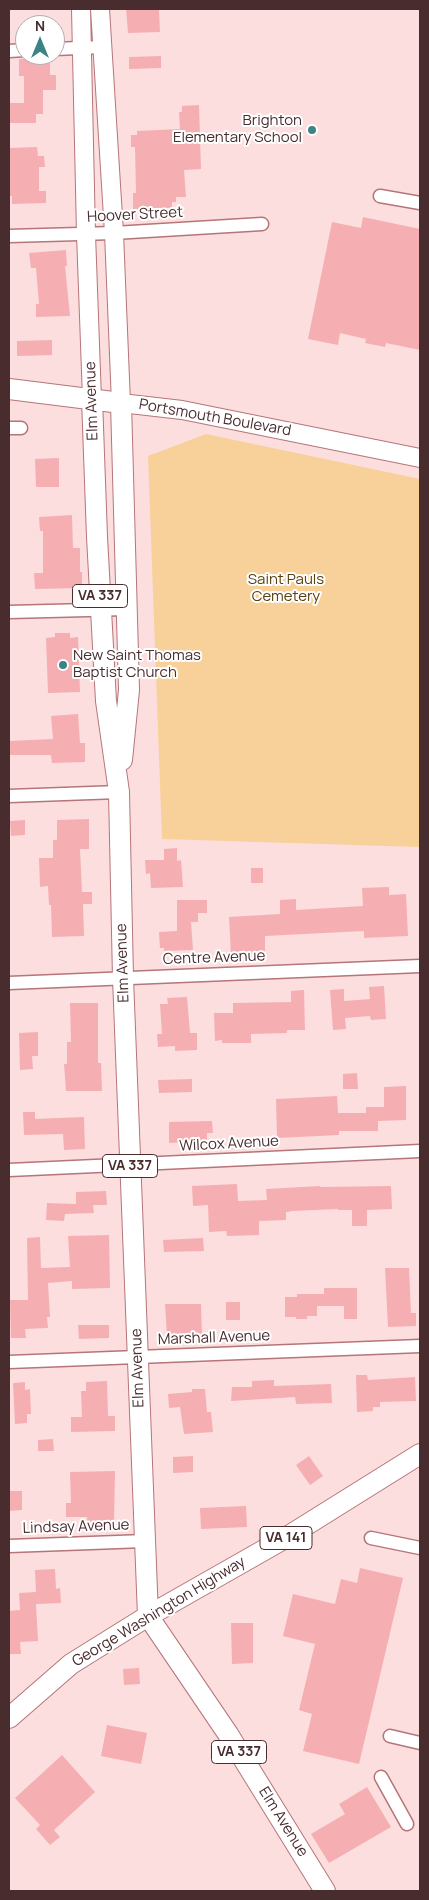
<!DOCTYPE html>
<style>
body{margin:0}
#map{position:relative;width:429px;height:1900px;overflow:hidden;background:#fcdedf;font-family:Manrope,sans-serif}
canvas{display:block}
.frame{position:absolute;inset:0;border:10px solid #482c2e;pointer-events:none}
.north{position:absolute;left:15px;top:15px;width:50px;height:50px;box-sizing:border-box;background:#fff;border:1px solid #b6abab;border-radius:50%;rotate:0deg;font-size:14px;font-weight:700;line-height:20px;text-align:center;color:#482c2e}
.north::after{content:'';display:block;margin:auto;width:18px;height:22px;background:#3b8485;clip-path:polygon(50% 0,100% 100%,50% 72%,0 100%)}
</style>
<div id="map">
<canvas width="429" height="1900"></canvas>
<div class="frame"></div>
<div class="north">N</div>
</div>
<script>
const ctx = document.querySelector('canvas').getContext('2d');
ctx.lineJoin = 'round';
function fill(path, color) { ctx.fillStyle = color; ctx.fill(path, 'evenodd'); }
function strokePath(path, color, width, dash) { ctx.strokeStyle = color; ctx.lineWidth = width; ctx.lineCap = dash ? 'butt' : 'round'; ctx.setLineDash(dash || []); ctx.stroke(path); }
function write(font, color, halo, rows, align = 'center') {
  ctx.font = font + ' Manrope,sans-serif'; ctx.lineWidth = 4; ctx.setLineDash([]); ctx.textBaseline = 'middle'; ctx.strokeStyle = halo; ctx.fillStyle = color; for (const [text, x, y, turn = 0] of rows) {
    ctx.save(); ctx.translate(x, y); ctx.rotate((+turn || 0) * Math.PI / 180); ctx.textAlign = isNaN(turn) ? turn : align; if (halo) ctx.strokeText(text, 0, 0); ctx.fillText(text, 0, 0); ctx.restore();
  }
}
fill(new Path2D(`
 M206,434L420,479V847L162,839L148,456Z`), '#f7d199');
fill(new Path2D(`
 M126,9H159L160,32L128,33Z
 M161,56V68L129,69V57Z
 M50,58V75H56V90H43V114H36V123H9V103H24V76H19V59Z
 M199,105L201,169L184,170L186,197H176V202H172V208L133,209V193H136L135,147H131V135H137V131L180,129L179,112H182V106Z
 M37,147L38,156H44L45,167H39V191H46V203L12,204V196H9L10,148Z
 M363,217L420,229V350L386,343L385,347L365,343L366,339L340,333L338,345L308,339L332,222L361,228Z
 M66,250L67,266H65L70,316L36,317V304H39L36,268H31L29,253Z
 M52,340V355L17,356V341Z
 M59,458V487H36L35,459Z
 M72,515L73,548H80V572H82V588L35,589L34,573H43V531H40L39,517Z
 M55,633H70V638L78,637L80,692L48,693L46,638L55,637Z
 M78,714L80,743H85V762L52,763L51,755H9V741L53,739L51,716Z
 M89,819V849H80L82,892H92V904H83L84,936L52,937L51,905H49L48,886L40,887L39,858H53V840H57V820Z
 M25,820V835L11,836L10,821Z
 M177,848V861L181,860L183,887L151,888L150,873L146,874L145,860H164V849Z
 M251,868H263V883H251Z
 M389,887V895L406,894L408,936L364,938V931L265,936V955L231,956L229,917L280,914V900L296,899V910L363,906L362,888Z
 M177,900H207V913H198V922H191L193,950L164,951V948H160L159,932L177,931Z
 M384,986L386,1019L371,1020L370,1016L345,1018L346,1029L333,1030L330,990L344,989V1001L370,999L369,987Z
 M304,990L305,1030H287V1033L251,1034V1043H222V1040L215,1041L214,1013H233V1003L291,1002V991Z
 M187,997L190,1033H197V1050L175,1051V1046L158,1047L157,1034H162L160,1004H168L167,998Z
 M70,1003H98V1063H101L102,1091H66L64,1064H67V1042H71Z
 M38,1032V1056H32L33,1069L20,1070L19,1033Z
 M357,1073L358,1089H343V1074Z
 M192,1079V1092L159,1093L158,1080Z
 M406,1086V1120L378,1121V1131H339V1135L277,1138L276,1099L337,1096L338,1113H366V1107H384V1087Z
 M23,1112H35V1119L84,1117L85,1149L64,1150L63,1134L24,1135Z
 M212,1121L213,1133H207V1141L169,1143V1122Z
 M237,1184L238,1201L267,1200L266,1189L320,1186V1187L391,1186L392,1209L367,1210V1226H352V1210H338V1209L292,1211L286,1212V1220L259,1221V1235L227,1236L226,1231L209,1232L208,1205L193,1206L192,1186Z
 M106,1191L107,1205H93L94,1213L65,1214L64,1221L46,1220L47,1203L76,1204V1192Z
 M109,1235L110,1288L72,1289V1281L48,1283L50,1317H47L48,1328L25,1329L26,1338H11L10,1300H28L27,1238L40,1237L41,1268L70,1267L68,1236Z
 M203,1238L204,1251L164,1252L163,1240Z
 M385,1268H409L411,1313H416V1326L388,1327Z
 M324,1288H357V1319H344V1306H317V1316H307V1319H296V1317H285V1297H297V1294H324Z
 M226,1302H240V1320H226Z
 M165,1304H201L202,1336L167,1337Z
 M78,1325H109V1338L79,1339Z
 M356,1375H367L368,1380L415,1377L416,1401L380,1402V1407H373V1411L357,1412Z
 M274,1380V1386L331,1384L332,1403L296,1404L295,1397L231,1401L232,1387H252V1381Z
 M107,1381L108,1416H115V1431L71,1432V1417H82L81,1391H86V1382Z
 M25,1382V1390L30,1389L31,1414H27V1423L15,1424L13,1383Z
 M192,1389H205L207,1412H211L213,1432L184,1434L180,1407L169,1408L168,1394L192,1392Z
 M53,1439L54,1451H38V1440Z
 M193,1456V1472L173,1473V1457Z
 M309,1456L323,1476L310,1485L296,1465Z
 M115,1471L114,1523H87V1517H66V1503H71L70,1472Z
 M9,1491H22V1510L9,1511Z
 M246,1506L247,1527L201,1529L200,1508Z
 M360,1568L403,1578L359,1764L303,1751L312,1714L299,1710L315,1644L283,1636L293,1594L335,1604L341,1579L357,1583Z
 M55,1569L56,1589L60,1588L61,1603L36,1604L38,1641L20,1642L21,1654H9V1611L20,1610L19,1593L36,1592L35,1570Z
 M231,1623H253V1663L232,1664Z
 M139,1668L140,1684L124,1685L123,1669Z
 M107,1725L147,1733L141,1764L101,1756Z
 M62,1755L95,1792L54,1830L60,1837L50,1845L36,1829L40,1825L15,1798Z
 M367,1787L391,1827L329,1863L311,1834L345,1814L339,1804Z`), '#f5afb2');
const street = new Path2D(`
 M55,49L102,47
 M9,51L25,50
 M380,196L420,203
 M9,236L114,233L262,224
 M9,428H21
 M9,612L127,609
 M9,796L119,792
 M9,983L420,966
 M9,1170L420,1151
 M9,1362L420,1346
 M371,1538L420,1548
 M9,1546L145,1541
 M390,1736L420,1743
 M381,1777L407,1824`);
const secondary = new Path2D(`
 M81,9L86,234L92,399
 M100,9L114,233L121,403L182,410L420,458`);
const primary = new Path2D(`
 M9,389L121,403L129,690L122,760
 M92,399L97,537L106,701L119,792L123,978L148,1616L228,1734L325,1891
 M9,1718L71,1664L148,1616L287,1537L420,1454`);
strokePath(street, '#b67578', 15);
strokePath(secondary, '#b67578', 20);
strokePath(primary, '#b67578', 22);
strokePath(street, '#fff', 12);
strokePath(secondary, '#fff', 18);
strokePath(primary, '#fff', 20);
for (const [x, y, r, color] of [
 [312,130,5,"#3b8485"],
 [63,665,5,"#3b8485"]
]) { const dot = new Path2D(); dot.arc(x, y, r, 0, 2 * Math.PI); ctx.fillStyle = color; ctx.fill(dot); strokePath(dot, '#fff', 2); }
for (const [x, y, w] of [
 [100,596,55],
 [130,1166,55],
 [286,1538,52],
 [239,1752,55]
]) { const box = new Path2D(); box.roundRect(x - w / 2, y - 11.5, w, 23, 4); ctx.fillStyle = '#fff'; ctx.fill(box); strokePath(box, '#482c2e', 1); }
write('bold 14px', '#482c2e', null, [
 ["VA 337",100,596],
 ["VA 337",130,1166],
 ["VA 141",286,1538],
 ["VA 337",239,1752]
]);
write('15px', '#482c2e', '#fff', [
 ["Brighton",302,121],
 ["Elementary School",302,138],
 ["New Saint Thomas",73,656,"left"],
 ["Baptist Church",73,673,"left"]
], 'right');
write('15px', '#482c2e', '#fff', [
 ["Hoover Street",135,215,-3],
 ["Elm Avenue",92,401,-92],
 ["Portsmouth Boulevard",215,418,10],
 ["Centre Avenue",214,958,-2],
 ["Elm Avenue",123,963,-92],
 ["Wilcox Avenue",229,1144,-3],
 ["Marshall Avenue",214,1338,-2],
 ["Elm Avenue",138,1368,-92],
 ["Lindsay Avenue",76,1527,-2],
 ["George Washington Highway",159,1612,-31],
 ["Elm Avenue",283,1822,58]
]);
write('15px', '#5a3f0f', '#fff', [
 ["Saint Pauls",286,580],
 ["Cemetery",286,597]
]);
</script>
